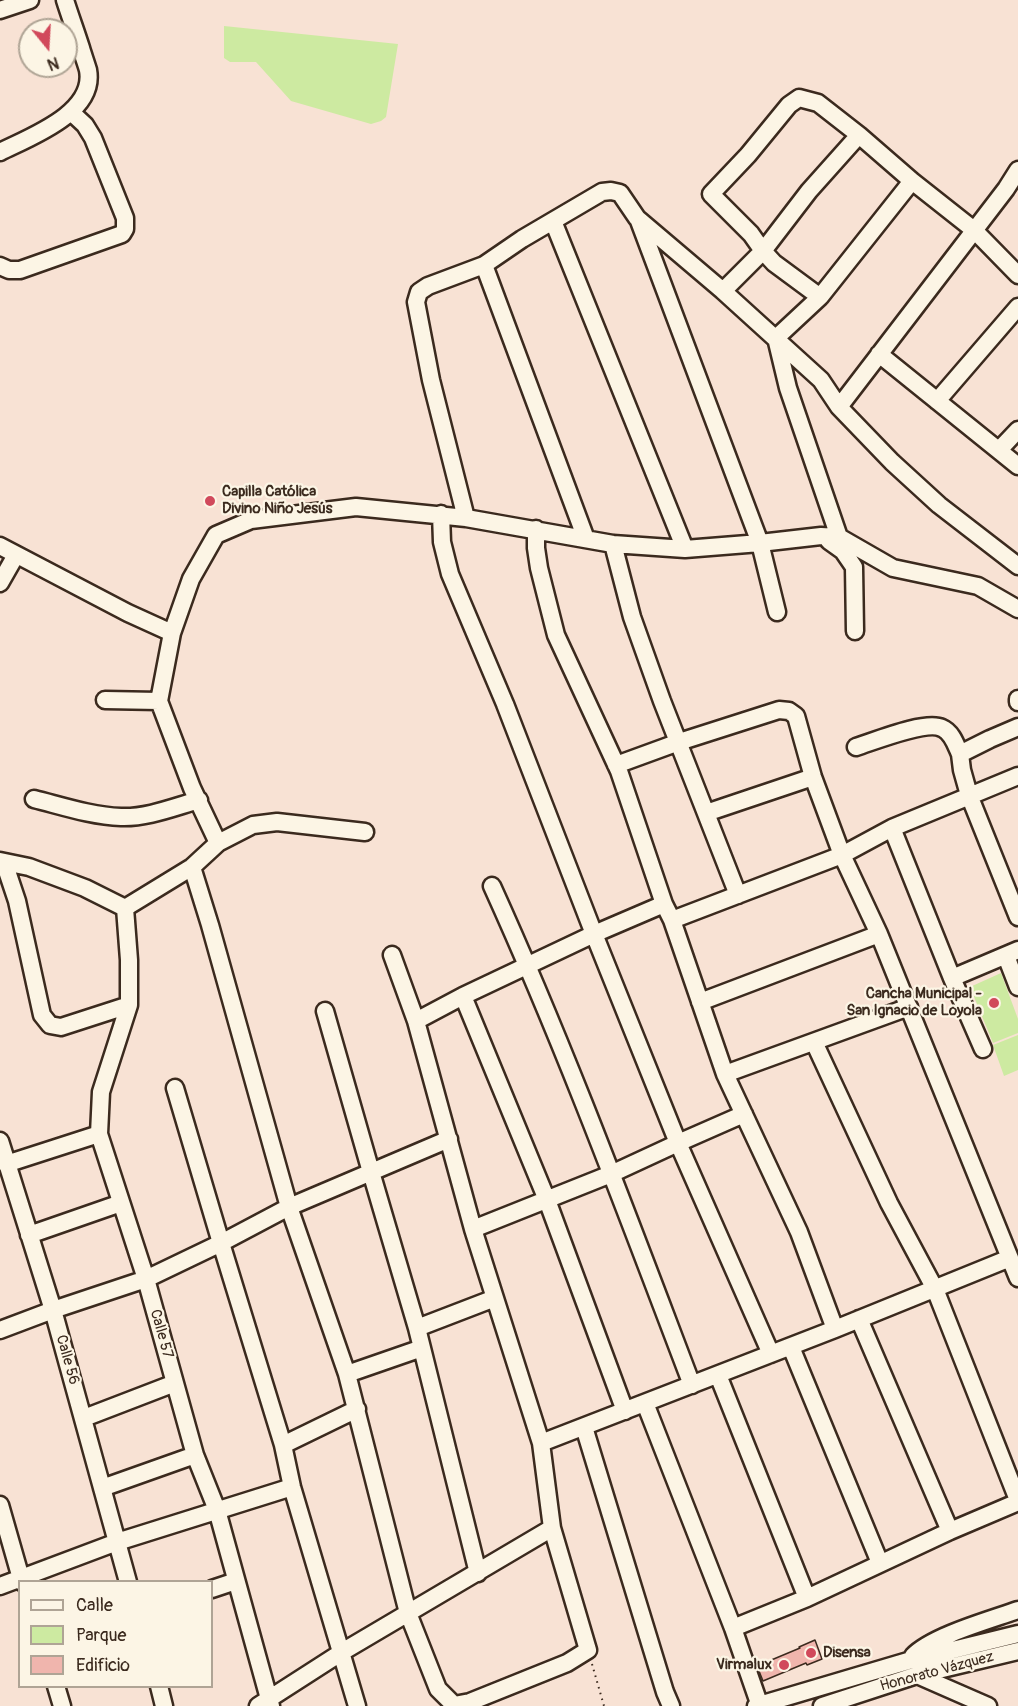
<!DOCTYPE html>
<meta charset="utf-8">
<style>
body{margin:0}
#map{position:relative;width:1018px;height:1706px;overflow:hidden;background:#f8e2d4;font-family:Pangolin,sans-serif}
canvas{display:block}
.legend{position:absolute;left:18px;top:1580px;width:195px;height:108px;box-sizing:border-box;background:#fcf5e5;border:2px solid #afa495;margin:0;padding:8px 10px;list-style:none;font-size:18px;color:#3b2a1e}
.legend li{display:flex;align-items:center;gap:12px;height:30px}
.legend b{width:30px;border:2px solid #afa495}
.north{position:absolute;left:18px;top:18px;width:60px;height:60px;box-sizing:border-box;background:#fcf5e5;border:2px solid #afa495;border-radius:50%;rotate:162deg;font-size:16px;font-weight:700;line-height:24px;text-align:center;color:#3b2a1e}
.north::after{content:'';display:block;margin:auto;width:21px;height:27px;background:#d1495b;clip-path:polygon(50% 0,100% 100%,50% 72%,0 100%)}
</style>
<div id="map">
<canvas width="1018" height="1706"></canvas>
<ul class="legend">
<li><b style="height:8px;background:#fcf5e5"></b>Calle</li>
<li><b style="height:16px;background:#cdeaa1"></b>Parque</li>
<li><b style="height:16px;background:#f0b5ad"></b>Edificio</li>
</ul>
<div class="north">N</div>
</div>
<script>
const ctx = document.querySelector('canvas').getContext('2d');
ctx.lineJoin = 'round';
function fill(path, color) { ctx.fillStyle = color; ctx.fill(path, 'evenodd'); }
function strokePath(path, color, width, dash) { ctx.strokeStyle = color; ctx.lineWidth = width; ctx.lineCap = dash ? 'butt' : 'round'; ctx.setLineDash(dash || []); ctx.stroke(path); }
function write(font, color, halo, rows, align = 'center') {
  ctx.font = font + ' Pangolin,sans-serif'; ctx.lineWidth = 4.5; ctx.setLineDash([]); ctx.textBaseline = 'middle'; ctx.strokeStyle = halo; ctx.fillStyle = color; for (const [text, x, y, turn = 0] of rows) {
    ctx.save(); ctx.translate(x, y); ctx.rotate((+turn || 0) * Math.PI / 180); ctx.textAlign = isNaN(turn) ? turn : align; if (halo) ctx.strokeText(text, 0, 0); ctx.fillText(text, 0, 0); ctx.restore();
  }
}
fill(new Path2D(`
 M224,26L398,44L386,117L381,121L371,124L291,101L256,62H230L224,58Z
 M1001,973L1018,1019V1033L993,1043L970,987Z
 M1018,1035V1070L1004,1076L993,1045Z`), '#cdeaa1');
const building = new Path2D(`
 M815,1640L822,1659L807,1665L806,1663L763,1681L757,1666L800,1648L799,1647Z`);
fill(building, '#f0b5ad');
strokePath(building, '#3b2a1e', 1.5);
const minor = new Path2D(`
 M0,10L30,0
 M0,152C30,137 96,113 88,70C86,63 83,55 81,48C76,32 70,16 65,0
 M912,181L859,135L818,103L799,98L789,105L748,155L711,194L751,234L763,251L774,263L820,297L912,181L974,230L1018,275
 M553,221L685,549
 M639,221L760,543L777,612
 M484,265L586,539
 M0,266L9,270H20L122,234L125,229V218L93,138L85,125L71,112
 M723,291L763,251L809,191L859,135
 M776,338L788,388L839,537
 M776,338L820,297
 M879,354L1018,466
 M937,401L1018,307
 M839,407L1006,189L1018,170
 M999,450L1018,430
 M441,514L442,542L450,574L505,704L594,934L678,1143L771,1354
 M466,518L431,380L416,302L419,292L428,286L484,265L522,239L602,192L611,191L620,193L637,218L723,291L821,380L839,407L892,462L939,505L1018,566
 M536,529V548L539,568L556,635L619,771L664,904L672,920L725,1074L799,1232L835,1329
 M829,541L843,551L854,567L855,631
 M613,544L632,617L662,701L738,895
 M0,546L128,613L172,633
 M0,583L16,555
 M1018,699V702
 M105,700L159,701
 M1018,727L990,739L960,754L962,770L969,795L1018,917
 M856,747C875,741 926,720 942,728C952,732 956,745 960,754
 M616,765L679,742L779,710L789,711L796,716L813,777L842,855L879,934L1018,1278
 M34,799C62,806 92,816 121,817C147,818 174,807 199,800
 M706,813L813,777
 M892,828L952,978L983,1049
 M218,843L253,825L277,822L365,832
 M0,861L29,867L85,888L125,908
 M4,862L17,901L42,1015L50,1025L61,1027L129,1005
 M192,867L210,925L289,1207L347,1374L408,1613L438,1689L454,1705L470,1702L567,1663L588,1650L552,1528L541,1443L473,1229L416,1021L463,996L594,934L664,904
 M492,886C566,1049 628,1217 692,1385
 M672,920L842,855L892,828L1018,776
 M392,955L416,1021
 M1006,956L1018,987
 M952,978L1018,950
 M463,996L547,1200L625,1411
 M700,1002L879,934
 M325,1011L371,1172L417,1328L478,1573
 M814,1042L889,1203L935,1289L1018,1500
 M725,1074L909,1007
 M175,1088L221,1243L283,1445L292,1487L357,1706
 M0,1141L53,1310L128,1582
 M6,1164L99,1134
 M473,1229L611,1174L678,1143L744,1114
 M29,1235L121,1203
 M859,1319L950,1531
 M417,1328L495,1298
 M0,1330L53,1310L146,1279L221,1243L289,1207L449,1139
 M791,1347L880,1563
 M347,1374L422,1348
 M718,1375L807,1598
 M645,1403L733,1628L760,1706
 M84,1418L175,1383
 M584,1427L665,1692L671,1706
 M541,1443L835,1329L1010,1258
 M283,1445L357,1409
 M102,1488L195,1455
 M0,1505L22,1582
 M0,1586L117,1542L292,1487
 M212,1589L236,1581
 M733,1628L807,1598L950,1531L1018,1502
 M913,1656C932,1636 990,1620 1018,1610
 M917,1675L988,1706
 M56,1686L62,1706
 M159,1686L164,1706
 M258,1706L342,1652L552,1528
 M271,1706L217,1510L195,1455L146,1279L99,1134L101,1092L129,1005V960L125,908L192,867L218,843L192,788L159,701L172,633L191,579L216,535L251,520L356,507L466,518L613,544L685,549L760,543L821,536L839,537L893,568L978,586L1018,609
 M756,1706L908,1661L1018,1634
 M822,1706L917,1675L1018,1651`);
strokePath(minor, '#3b2a1e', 21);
strokePath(new Path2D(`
 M592,1664L604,1706`), '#3b2a1e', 2, [1.5, 4.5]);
strokePath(minor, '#fcf5e5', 16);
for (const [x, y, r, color] of [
 [210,501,6,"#d1495b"],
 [994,1003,6,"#d1495b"],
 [811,1653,6,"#d1495b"],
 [784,1665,6,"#d1495b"]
]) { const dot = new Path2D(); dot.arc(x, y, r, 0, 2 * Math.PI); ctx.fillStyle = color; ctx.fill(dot); strokePath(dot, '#fcf5e5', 2); }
write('bold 15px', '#3b2a1e', '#fcf5e5', [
 ["Capilla Católica",222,492],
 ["Divino Niño Jesús",222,509],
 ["Cancha Municipal -",982,994,"right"],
 ["San Ignacio de Loyola",982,1011,"right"],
 ["Disensa",823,1653],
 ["Virmalux",772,1665,"right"]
], 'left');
write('15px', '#3b2a1e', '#fcf5e5', [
 ["Calle 57",161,1334,74],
 ["Calle 56",67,1360,74],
 ["Honorato Vázquez",937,1672,-15]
]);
</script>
